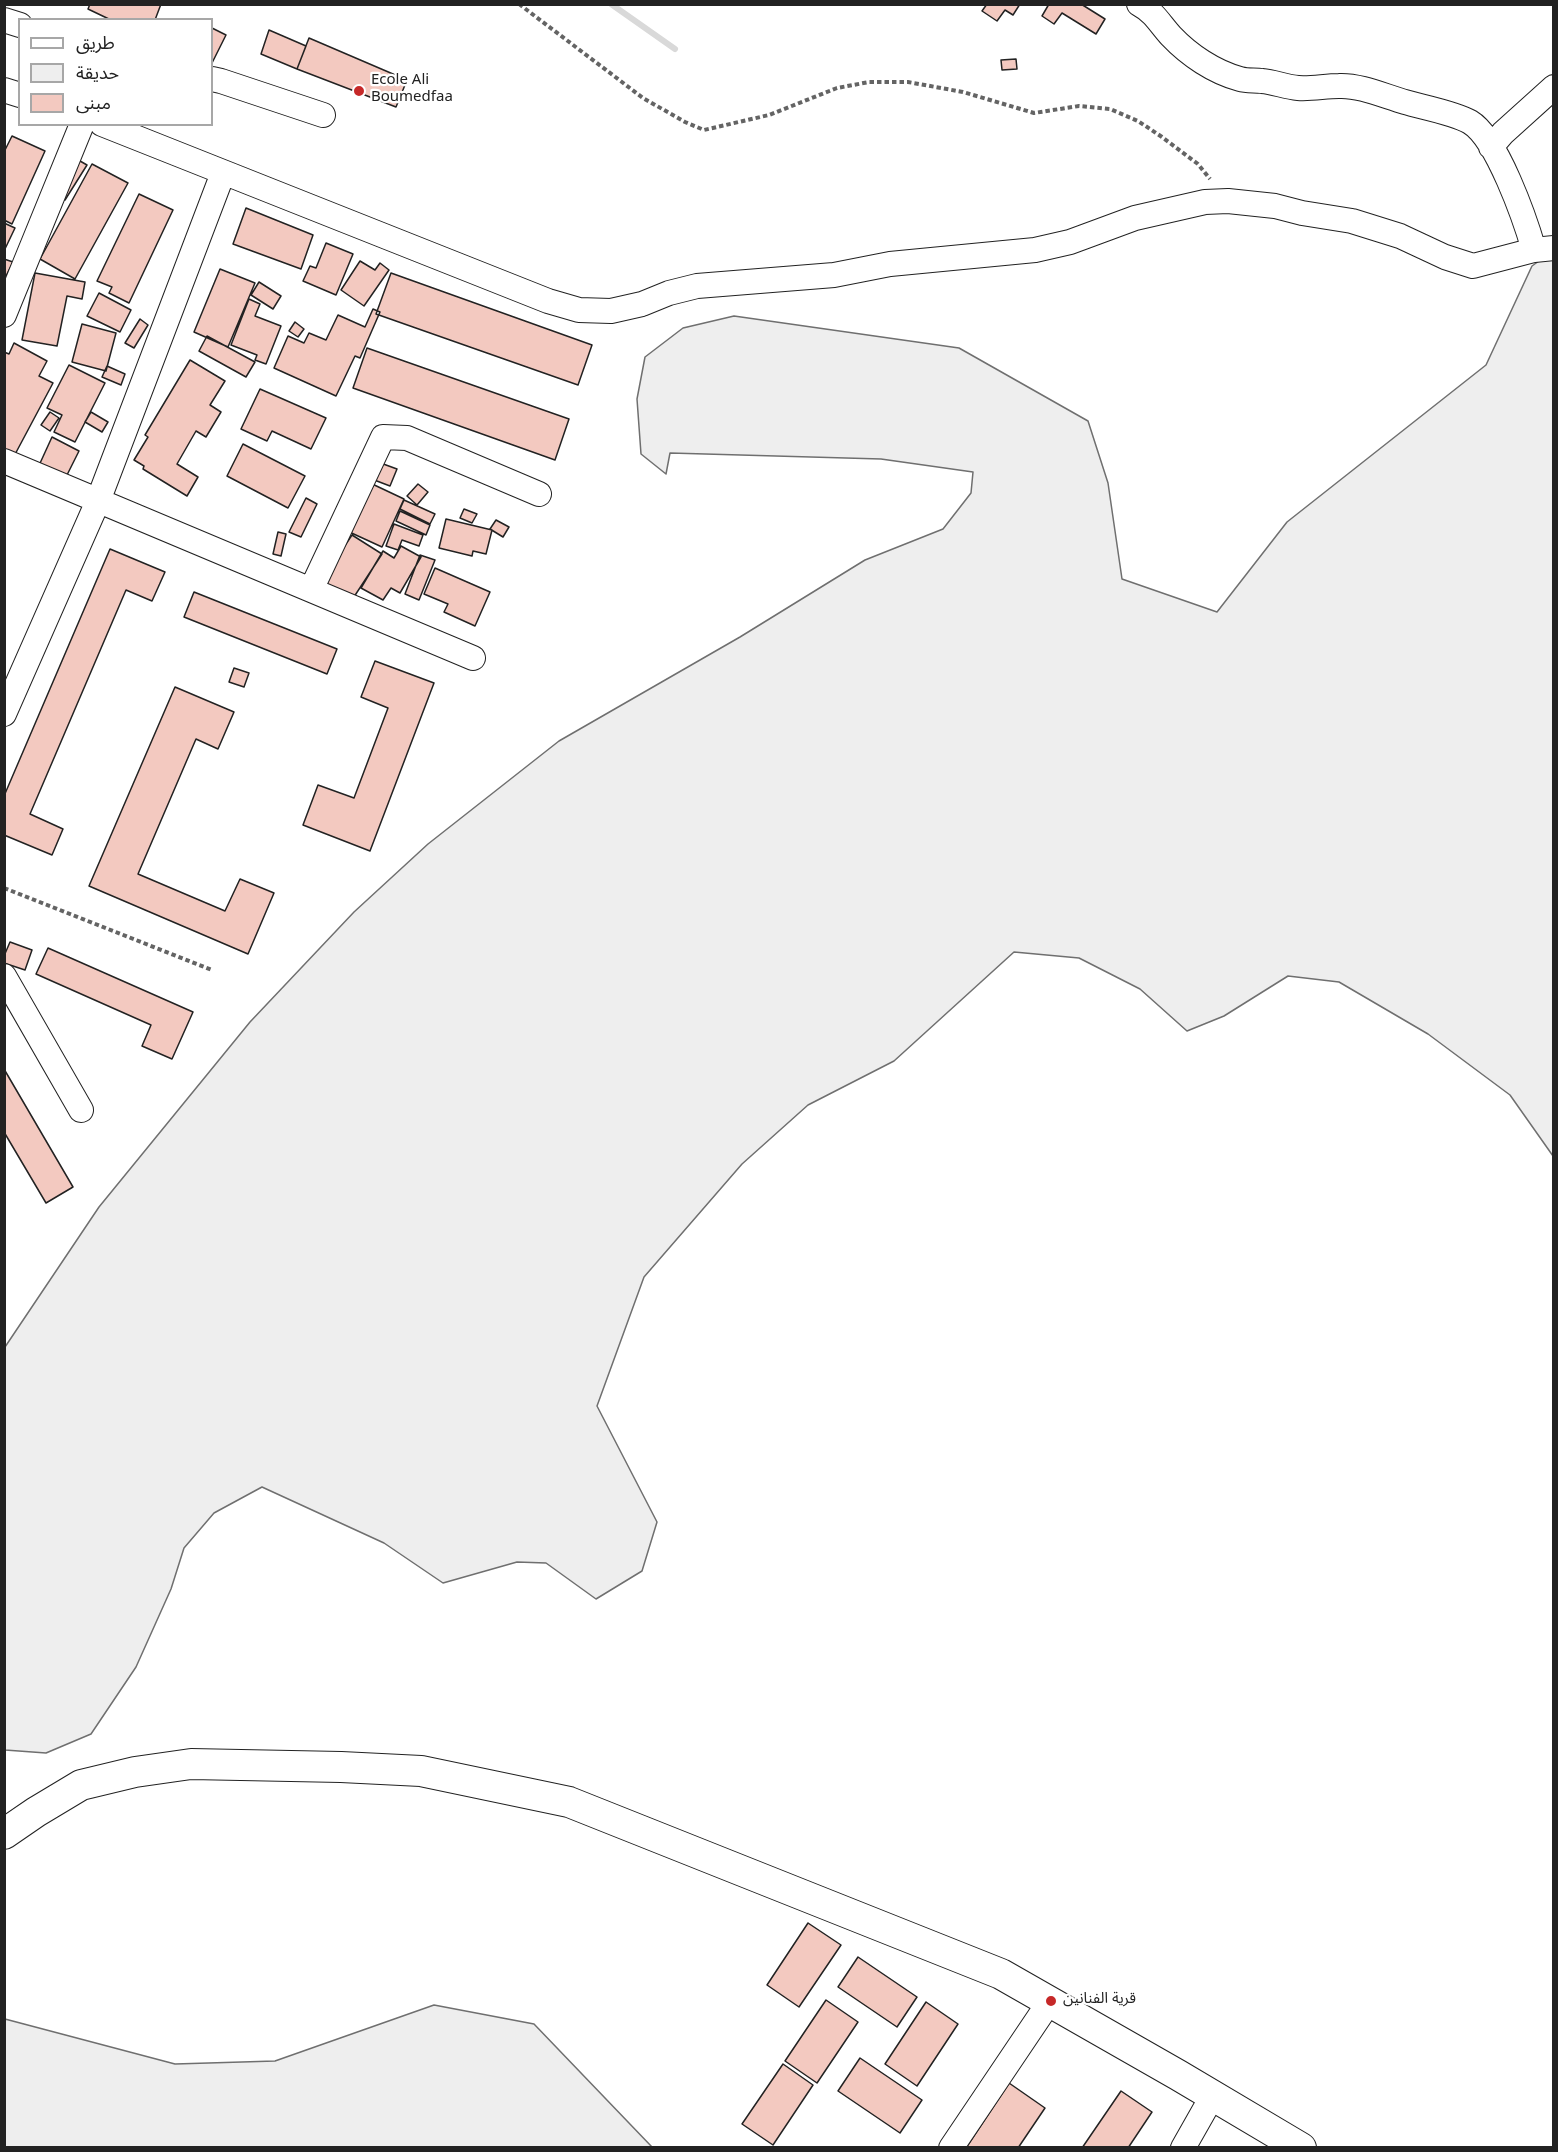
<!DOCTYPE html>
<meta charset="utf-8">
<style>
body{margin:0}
#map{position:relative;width:1558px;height:2152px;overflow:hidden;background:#fff;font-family:Georgia,"Noto Sans Arabic",serif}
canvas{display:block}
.frame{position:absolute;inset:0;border:6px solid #222;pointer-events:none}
.legend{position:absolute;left:18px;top:18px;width:195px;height:108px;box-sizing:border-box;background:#fff;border:2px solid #a7a7a7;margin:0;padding:8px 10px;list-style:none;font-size:18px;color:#222}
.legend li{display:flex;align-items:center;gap:12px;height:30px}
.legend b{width:30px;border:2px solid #a7a7a7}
</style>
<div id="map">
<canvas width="1558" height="2152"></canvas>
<div class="frame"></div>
<ul class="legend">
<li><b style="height:8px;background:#fff"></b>طريق</li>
<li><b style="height:16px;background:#eee"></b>حديقة</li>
<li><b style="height:16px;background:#f3c9c0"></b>مبنى</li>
</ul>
</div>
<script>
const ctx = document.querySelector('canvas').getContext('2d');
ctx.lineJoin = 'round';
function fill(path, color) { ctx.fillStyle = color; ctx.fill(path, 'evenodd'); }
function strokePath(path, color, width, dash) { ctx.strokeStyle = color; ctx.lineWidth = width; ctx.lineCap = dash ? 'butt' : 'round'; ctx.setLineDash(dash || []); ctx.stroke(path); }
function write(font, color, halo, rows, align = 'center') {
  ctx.font = font + ' Georgia,"Noto Sans Arabic",serif'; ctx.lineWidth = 4.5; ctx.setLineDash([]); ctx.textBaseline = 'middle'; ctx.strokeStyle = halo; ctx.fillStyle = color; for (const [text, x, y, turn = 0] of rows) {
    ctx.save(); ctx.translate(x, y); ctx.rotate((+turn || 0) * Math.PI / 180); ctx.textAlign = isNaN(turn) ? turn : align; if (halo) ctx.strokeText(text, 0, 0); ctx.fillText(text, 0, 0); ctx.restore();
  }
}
const green = new Path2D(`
 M1553,251V1156L1510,1095L1428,1034L1339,982L1288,976L1224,1016L1187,1031L1140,989L1079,958L1014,952L894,1061L808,1105L742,1164L644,1277L597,1406L657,1522L642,1571L596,1599L546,1563L517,1562L443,1583L384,1543L262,1487L214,1513L184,1548L171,1589L136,1667L91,1734L46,1753L5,1750V1347L99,1207L250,1022L354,912L428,844L559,741L740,637L865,560L943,529L971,493L973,472L881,459L670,453L666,474L641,454L637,399L645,357L683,328L734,316L959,348L1088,421L1108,483L1122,579L1217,612L1287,522L1486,365L1532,266Z
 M434,2005L534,2024L652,2147H5V2019L175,2064L275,2061Z`);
fill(green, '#eee');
strokePath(green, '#6f6f6f', 1.5);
strokePath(new Path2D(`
 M611,4L675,49`), '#d9d9d9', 6);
const building = new Path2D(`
 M90,4H161L155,20H111L88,9Z
 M987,4H1020L1013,15L1005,10L997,21L982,11Z
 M1049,4H1081L1105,19L1096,34L1062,13L1054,24L1042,16Z
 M212,28L226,35L212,63Z
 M269,30L306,46L297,69L261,54Z
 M309,38L407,80L396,107L297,69Z
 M1016,59L1017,69L1002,70L1001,60Z
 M12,136L45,151L12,224L4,220V152Z
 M73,157L87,165L65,200L52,192Z
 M92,164L128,183L75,279L40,259Z
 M139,194L173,210L129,303L109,293L112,287L97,281Z
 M246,208L313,235L301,269L233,244Z
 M4,223L15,228L4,251Z
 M326,243L353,254L336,295L303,281L310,266L316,268Z
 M4,259L13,262L4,280Z
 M360,261L375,270L380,263L389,270L364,306L341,290Z
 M220,269L255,283L228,347L194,332Z
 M35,273L85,282L82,299L67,296L57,346L22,340Z
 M391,273L592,345L578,385L376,314Z
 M259,282L281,296L273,309L251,295Z
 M99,293L131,310L120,332L87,316Z
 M249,299L260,304L255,316L281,326L266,364L255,360L257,355L231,345Z
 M373,309L380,312L360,358L355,356L336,396L274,368L288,336L304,343L309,333L326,340L338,315L365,327Z
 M140,319L148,325L134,348L125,343Z
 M295,322L304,329L298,337L289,331Z
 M82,324L116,333L106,371L72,362Z
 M207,336L255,362L246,377L199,351Z
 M14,343L47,361L39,376L53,383L12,460L4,456V352L9,354Z
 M367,348L569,419L555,460L353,388Z
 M190,360L225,381L210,405L221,412L206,437L196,431L177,464L198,477L187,496L143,469L144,466L134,460L148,437L145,435Z
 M69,365L105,383L75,442L54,432L62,415L47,408Z
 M107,366L125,374L121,385L102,377Z
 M260,389L326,418L311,449L272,431L267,441L241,429Z
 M50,412L59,418L50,431L41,425Z
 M91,412L108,422L102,432L85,422Z
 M52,437L79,451L62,485L36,472Z
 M243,444L305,476L288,508L227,476Z
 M375,461L397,469L390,486L369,478Z
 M368,482L404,499L382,547L345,530Z
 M418,484L428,492L417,505L407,496Z
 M306,498L317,504L301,537L289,532Z
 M404,500L435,514L430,524L400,509Z
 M464,509L477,514L472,523L460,518Z
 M400,511L430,525L426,535L396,521Z
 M446,519L492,530L486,554L473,551L472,556L439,548Z
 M496,520L509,527L503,537L490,529Z
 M394,524L423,535L419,546L402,540L398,550L386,546Z
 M278,532L286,534L281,556L273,554Z
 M352,535L382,554L350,603L320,583Z
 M401,546L421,557L400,593L391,588L383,600L361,588L383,551L394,558Z
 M110,549L165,572L152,601L126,590L30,814L63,829L52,855L4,835V796Z
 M420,555L435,560L419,600L405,594Z
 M435,568L490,592L475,626L444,612L448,604L424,594Z
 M194,592L337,649L327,674L184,617Z
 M375,661L434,683L370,851L303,825L318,785L354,798L388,708L361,697Z
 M234,668L249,673L244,687L229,682Z
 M175,687L234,712L218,749L196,739L138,874L225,911L240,879L274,893L248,954L89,886Z
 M10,942L32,950L25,970L4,963V956Z
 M48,948L193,1012L172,1059L142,1046L151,1025L36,974Z
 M4,1069L73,1187L46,1203L4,1132Z
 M808,1923L841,1945L799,2007L767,1985Z
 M858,1957L917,1997L897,2027L838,1987Z
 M826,2000L858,2022L817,2083L785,2061Z
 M926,2002L958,2024L917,2086L885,2064Z
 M860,2058L922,2100L900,2133L838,2091Z
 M783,2064L813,2085L773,2145L742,2124Z
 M1009,2083L1045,2108L1018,2148H966Z
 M1121,2091L1152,2112L1128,2148H1082Z`);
fill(building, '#f3c9c0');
strokePath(building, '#222', 1.5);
const minor = new Path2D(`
 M1139,4C1154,12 1160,24 1171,36C1189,55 1214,72 1240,79C1247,81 1255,80 1262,81C1274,82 1286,87 1298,88C1312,89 1325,86 1339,86C1360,85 1384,96 1405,102C1422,107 1455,113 1470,122C1497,138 1525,219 1534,250
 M4,20L20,25
 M212,79L221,81L323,115
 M4,90L20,95
 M102,124L548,301L579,310L611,311L642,304L669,293L697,286L834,275L890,264L1035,250L1070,242L1135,218L1205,202L1228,201L1275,206L1302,213L1352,221L1400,236L1445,257L1473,266L1534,250L1554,248
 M1491,147L1503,133L1554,87
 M4,315L82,124
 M4,461L473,658
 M311,590L383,437L407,438L539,494
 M4,714L98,501L223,173
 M4,976L81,1110
 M951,2148L1050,2001
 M1183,2148L1213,2095`);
const major = new Path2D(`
 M4,1834L36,1812L81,1785L135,1772L191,1764L341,1767L421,1771L569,1802L1001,1974L1178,2075L1301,2148`);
strokePath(minor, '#222', 26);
strokePath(major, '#222', 32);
strokePath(new Path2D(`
 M519,4L643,98L685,122L704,130L769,115L837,88L869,82H908L963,92L1034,113L1079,106L1110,109L1138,121L1162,137L1198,164L1210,179
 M4,888L212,970`), '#646464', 4, [4.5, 3]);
strokePath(minor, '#fff', 24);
strokePath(major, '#fff', 30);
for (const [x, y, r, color] of [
 [359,91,6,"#c62828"],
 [1051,2001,6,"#c62828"]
]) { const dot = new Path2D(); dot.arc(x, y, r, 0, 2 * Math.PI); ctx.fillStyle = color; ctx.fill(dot); strokePath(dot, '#fff', 2); }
write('15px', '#222', '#fff', [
 ["Ecole Ali",371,82],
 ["Boumedfaa",371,99],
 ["قرية الفنانين",1063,2001]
], 'left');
</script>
